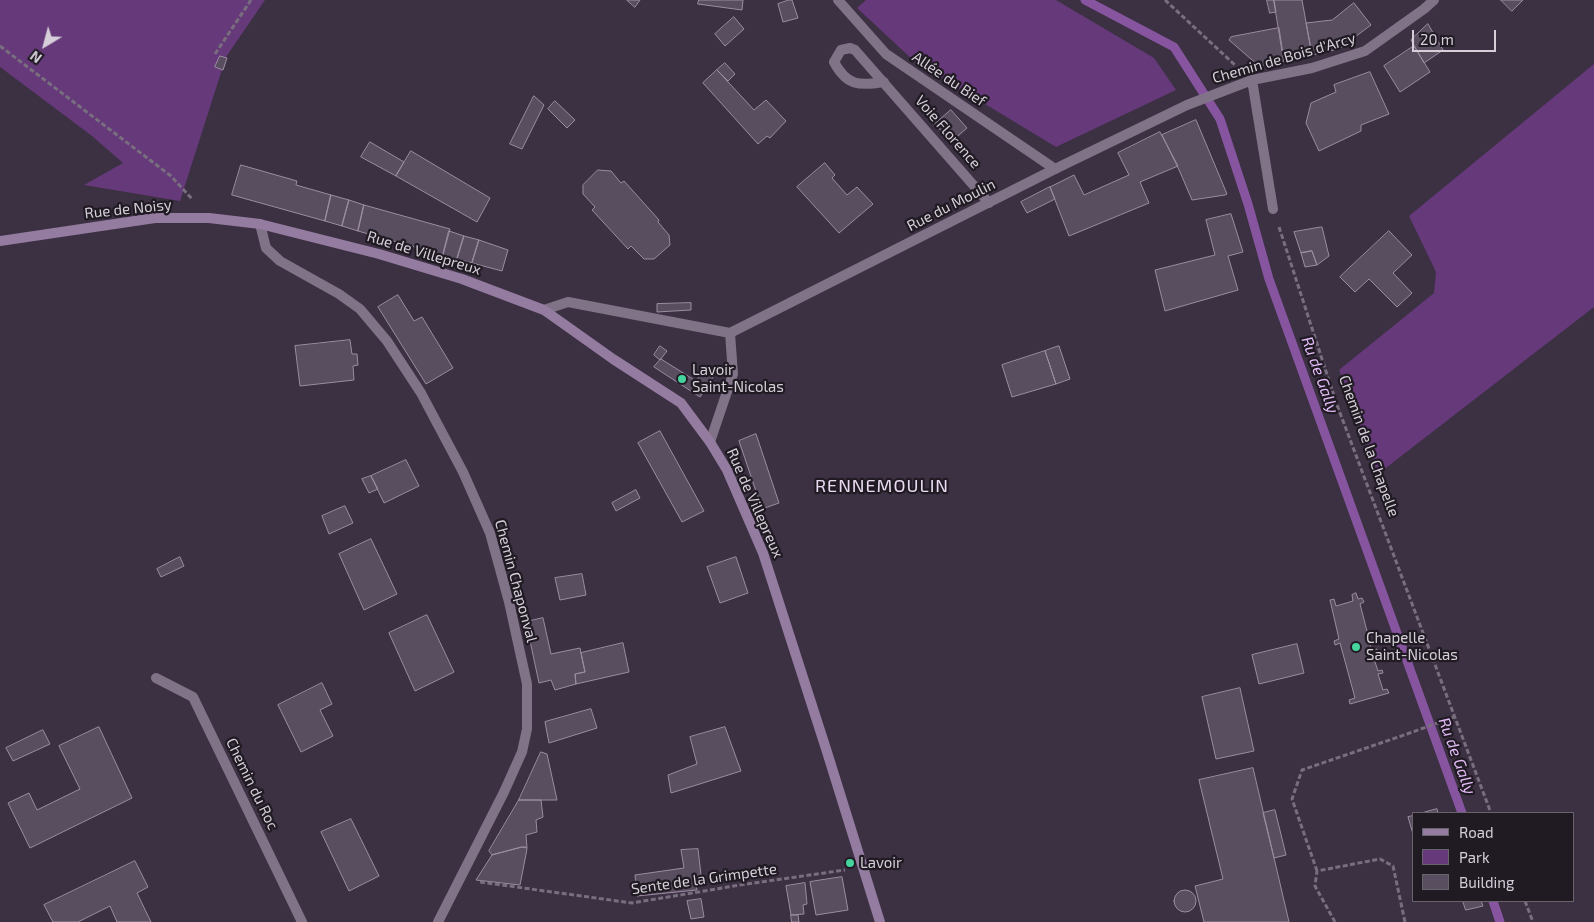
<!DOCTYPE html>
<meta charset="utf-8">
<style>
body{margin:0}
#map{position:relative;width:1594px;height:922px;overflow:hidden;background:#3c3043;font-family:"Exo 2",sans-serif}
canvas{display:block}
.legend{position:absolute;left:1412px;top:812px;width:162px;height:90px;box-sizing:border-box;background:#201b23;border:1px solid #69636c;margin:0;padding:6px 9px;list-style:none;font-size:15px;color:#d6cfda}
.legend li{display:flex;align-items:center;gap:10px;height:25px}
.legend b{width:25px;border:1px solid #69636c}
.north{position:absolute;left:20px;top:20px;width:50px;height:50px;-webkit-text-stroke:4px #201b23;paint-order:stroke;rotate:217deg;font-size:14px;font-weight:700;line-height:20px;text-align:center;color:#d6cfda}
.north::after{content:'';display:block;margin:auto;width:18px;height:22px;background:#d6cfda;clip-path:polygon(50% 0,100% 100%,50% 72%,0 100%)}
.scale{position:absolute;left:1412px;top:30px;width:84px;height:22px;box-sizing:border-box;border:2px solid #d6cfda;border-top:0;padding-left:6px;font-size:15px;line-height:18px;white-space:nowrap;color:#d6cfda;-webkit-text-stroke:4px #201b23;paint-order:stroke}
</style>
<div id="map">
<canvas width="1594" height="922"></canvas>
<ul class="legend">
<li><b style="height:6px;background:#947ba0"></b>Road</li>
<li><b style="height:14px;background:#65397a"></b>Park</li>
<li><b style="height:14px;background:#594d60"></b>Building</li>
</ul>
<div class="north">N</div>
<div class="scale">20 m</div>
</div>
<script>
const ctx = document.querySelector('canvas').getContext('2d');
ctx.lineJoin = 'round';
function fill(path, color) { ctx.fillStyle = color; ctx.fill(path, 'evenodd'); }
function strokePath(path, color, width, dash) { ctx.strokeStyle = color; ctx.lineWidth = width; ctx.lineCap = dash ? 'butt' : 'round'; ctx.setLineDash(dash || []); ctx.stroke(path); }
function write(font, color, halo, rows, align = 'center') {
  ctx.font = font + ' "Exo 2",sans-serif'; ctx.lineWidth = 4.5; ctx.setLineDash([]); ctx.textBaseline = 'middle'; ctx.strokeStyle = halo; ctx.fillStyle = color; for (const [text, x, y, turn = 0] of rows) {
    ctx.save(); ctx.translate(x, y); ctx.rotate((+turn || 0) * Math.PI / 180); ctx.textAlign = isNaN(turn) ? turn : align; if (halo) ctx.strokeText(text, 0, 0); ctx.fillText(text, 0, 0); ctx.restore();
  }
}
fill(new Path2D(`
 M0,0H265L226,57L180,201L84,185L123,163L92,136L0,67Z
 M866,0H1056L1154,58L1176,90L1056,147L914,61L857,8Z
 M1594,64V307L1378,474L1339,370L1434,293L1436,272L1409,216Z`), '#65397a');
strokePath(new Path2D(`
 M1085,0L1174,47L1220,119L1248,204L1269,279L1462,813
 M1493,901L1500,922`), '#87559f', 9);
const building = new Path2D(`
 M627,0H640L635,7Z
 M699,0H743L742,10L698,4Z
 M789,0H792L798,18L783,22L778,4Z
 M1267,0H1274L1276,12L1270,13Z
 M1274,0H1302L1312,55L1284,61Z
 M1501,0H1523L1512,11Z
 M1354,3L1371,25L1339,49L1312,55L1306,23L1332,20Z
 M734,17L744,29L725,46L715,34Z
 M1428,24L1443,50L1424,63L1411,40Z
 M1279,28L1284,61L1259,66L1229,40L1231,37Z
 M1414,46L1430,72L1400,92L1384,66Z
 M220,56L227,58L223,70L215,67Z
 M725,63L735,74L728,81L717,70Z
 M717,70L754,110L766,100L786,121L770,138L767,136L758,144L703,83Z
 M1370,72L1389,114L1361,125V131L1319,151L1306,123L1311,103L1336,92L1334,85Z
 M534,96L544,105L522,149L510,144Z
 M555,101L575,120L567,128L548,109Z
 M951,110L967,128L951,142L935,124Z
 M1196,120L1227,194L1225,195L1192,200L1180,172L1162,135Z
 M1160,132L1178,166L1140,182L1149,203L1069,236L1050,187L1074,175L1084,195L1129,175L1118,153Z
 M370,142L404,162L396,176L361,157Z
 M411,151L490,198L477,222L396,176Z
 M825,163L835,175L832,178L847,195L857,187L873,204L839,233L797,187Z
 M241,165L297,181L296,185L331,195L325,221L232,195Z
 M598,170L611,171L621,183L624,181L659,220L658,222L669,235L670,245L654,259H644L631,246L628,249L592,210L595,207L583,194V185Z
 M1050,187L1055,199L1027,213L1021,202Z
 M331,195L349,200L342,226L325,221Z
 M349,200L364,205L358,231L342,226Z
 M364,205L450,229L443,255L358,231Z
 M1231,214L1243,252L1228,256L1238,290L1165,311L1155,270L1215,255L1206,220Z
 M1321,227H1322L1329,256L1317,265L1312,251L1301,253L1294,232Z
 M449,231L464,236L457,259L443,255Z
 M1389,231L1412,255L1393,273L1412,293L1397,307L1369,279L1355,292L1340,277Z
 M464,236L479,240L472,263L457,259Z
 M479,240L508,250L502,271L472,263Z
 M1312,251L1317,265L1305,267L1301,253Z
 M398,295L414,321L422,317L453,368L426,384L378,307Z
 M691,303V310L657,312V304Z
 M350,340L352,354H357L358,365L353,366L354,380L300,386L295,346Z
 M660,346L667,351L660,360L654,355Z
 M1059,346L1070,379L1056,384L1045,351Z
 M1045,351L1056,384L1012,397L1002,365Z
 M661,359L696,381L705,368L715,374L700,397L654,367Z
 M660,431L704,511L682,522L638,443Z
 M756,434L779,503L762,509L739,441Z
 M406,460L419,486L384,503L371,476Z
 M371,476L378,489L369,493L362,479Z
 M636,490L640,498L616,511L612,503Z
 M345,506L353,523L329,534L322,516Z
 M371,539L397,594L364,610L339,554Z
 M180,557L184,566L161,577L157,569Z
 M736,557L748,593L720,603L707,567Z
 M582,574L586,595L560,600L555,578Z
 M1356,593L1358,599L1362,598L1364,602L1360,604L1367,631H1372L1373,634L1368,636L1372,651L1377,649L1378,654L1373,656L1378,671L1382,670L1383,673L1378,674L1383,690L1387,689L1389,693L1350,704L1349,700L1355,698L1340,643L1335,645L1334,641L1339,639L1330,600L1334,599L1336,606L1353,601L1352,595Z
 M427,615L454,672L415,691L389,633Z
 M543,618L551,654L580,648L585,672L575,674L576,684L555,690L551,680L539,683L526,622Z
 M623,643L629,672L576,684L575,674L585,672L581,653Z
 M1297,644L1304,673L1259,684L1252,655Z
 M322,683L332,704L320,710L333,736L301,752L278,705Z
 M1240,688L1254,751L1216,759L1202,697Z
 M591,709L597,728L549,743L545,722Z
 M99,727L132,798L30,848L8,803L29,793L37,810L80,789L59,746Z
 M725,727L741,771L671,793L668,775L697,764L690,737Z
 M43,730L50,744L13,761L6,748Z
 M541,752L547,754L557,800H519Z
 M1253,768L1289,922H1204L1195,886L1223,879L1199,780Z
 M519,800H541L543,817L536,820L537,832L526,835L527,848L522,847L492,855L489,851Z
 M1437,809L1438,813H1422Z
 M1275,810L1286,855L1274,858L1263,813Z
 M1413,816V834L1408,817Z
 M351,819L379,876L349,891L321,832Z
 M522,847H526L527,849L520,885L476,880L492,855Z
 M698,849L701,875L695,876L697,890L637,896L635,875L684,868L681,850Z
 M135,861L148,887L137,893L151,922H117L110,906L78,922H53L44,905Z
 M842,877L848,910L816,915L810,882Z
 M805,883L807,904L803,905L804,914L791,915L786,886Z
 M1174 901a11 11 0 1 1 22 0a11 11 0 1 1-22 0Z
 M701,899L704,917L691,919L687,901Z
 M1463,901H1481L1483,906L1466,910Z
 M791,915H798L799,922H792Z`);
fill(building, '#594d60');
strokePath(building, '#9b8ca2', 1);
strokePath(new Path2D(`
 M1165,0L1236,66
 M0,46L171,176L192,199
 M215,54L251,0
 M1279,227L1337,405L1491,813
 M1317,871L1292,799L1302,770L1407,734L1454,717
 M480,882L632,903L740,885L845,870
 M1525,901L1533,922
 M1335,922L1315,886L1317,871L1380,859L1393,866L1405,922`), '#786e7e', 3, [5, 2.5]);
strokePath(new Path2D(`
 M838,0L886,54L1055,169`), '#807287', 10);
strokePath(new Path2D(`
 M1252,80L1273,209
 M884,82C859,86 847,86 834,62L841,50L850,48L855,50L989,203
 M260,224L266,248L280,261L339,294L360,309L387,341L421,393L463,472L490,533L509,602L527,684V729L522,752L504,792L438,922
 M544,310L568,302L730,333L1055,169L1187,105L1252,80L1312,68L1365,51L1424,9L1434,0
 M710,442L733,374L730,333
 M156,678L193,697L302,922`), '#807287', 10);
strokePath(new Path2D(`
 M0,241L155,218H209L260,224L379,254L462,279L544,310L613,359L681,403L710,442L727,470L763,553L827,752L880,922`), '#947ba0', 10);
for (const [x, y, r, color] of [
 [682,379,5,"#46d49e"],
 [1356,647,5,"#46d49e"],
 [850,863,5,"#46d49e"]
]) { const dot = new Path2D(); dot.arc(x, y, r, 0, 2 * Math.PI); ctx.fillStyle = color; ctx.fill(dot); strokePath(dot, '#201b23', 2); }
write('15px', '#d6cfda', '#201b23', [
 ["Chemin de Bois d'Arcy",1284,58,-16],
 ["Allée du Bief",949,79,34],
 ["Voie Florence",948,132,49],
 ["Rue du Moulin",951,205,-27],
 ["Rue de Noisy",128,209,-6],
 ["Rue de Villepreux",424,253,17],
 ["Chemin de la Chapelle",1369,446,70],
 ["Rue de Villepreux",755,503,66],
 ["Chemin Chaponval",516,581,75],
 ["Chemin du Roc",252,784,64],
 ["Sente de la Grimpette",704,879,-8]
]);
write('15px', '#d6cfda', '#201b23', [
 ["Lavoir",692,370],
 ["Saint-Nicolas",692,387],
 ["Chapelle",1366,638],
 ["Saint-Nicolas",1366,655],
 ["Lavoir",860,863]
], 'left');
write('italic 16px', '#e4bcf9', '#201b23', [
 ["Ru de Gally",1320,375,70],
 ["Ru de Gally",1457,756,70]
]);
ctx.letterSpacing = '1px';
write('18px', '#eadbf2', '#201b23', [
 ["RENNEMOULIN",882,486]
]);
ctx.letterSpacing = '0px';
</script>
